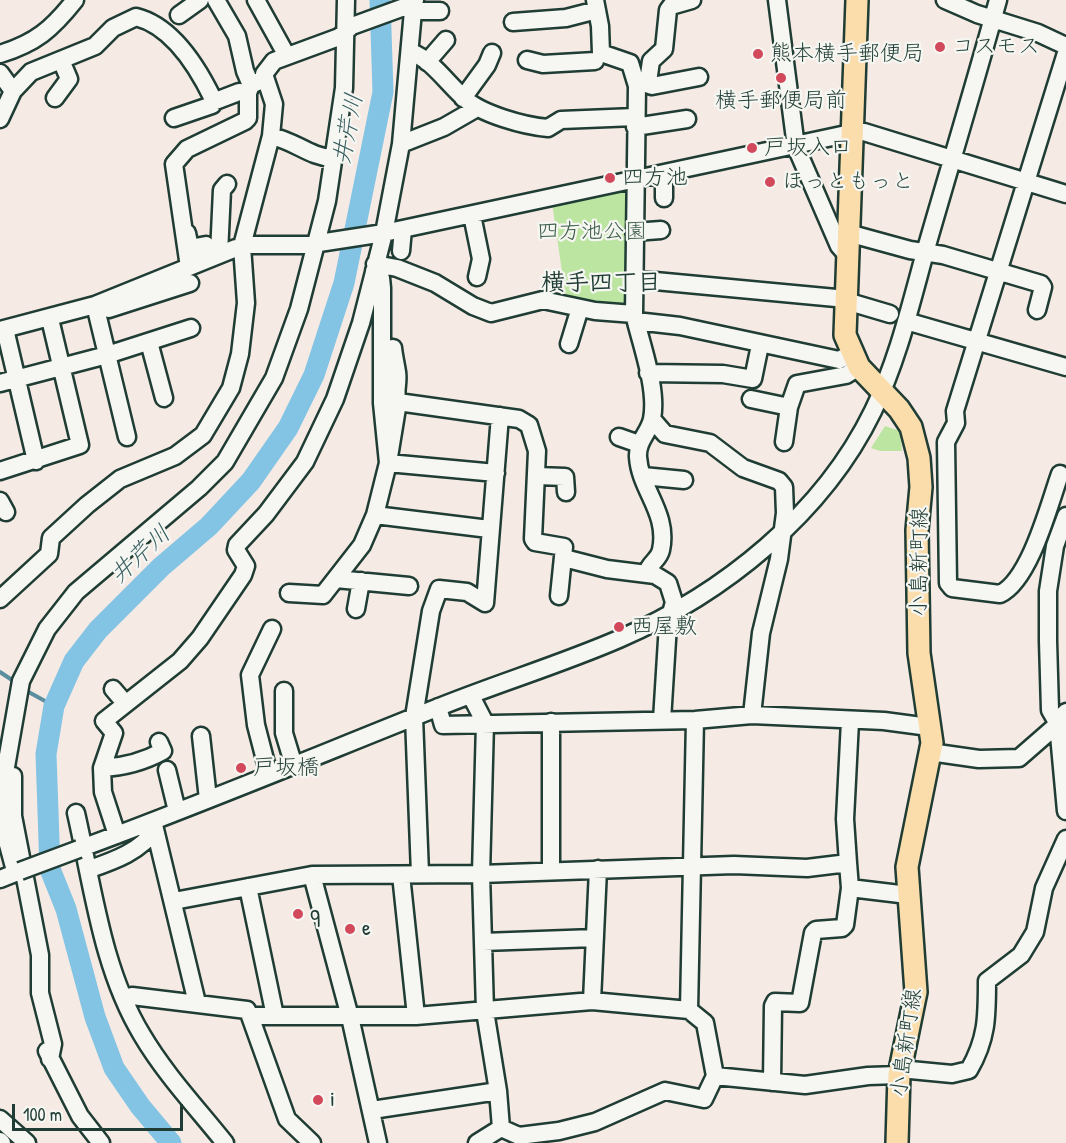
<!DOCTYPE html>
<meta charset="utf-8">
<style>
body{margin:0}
#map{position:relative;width:1066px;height:1143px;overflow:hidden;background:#f6eae4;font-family:"Patrick Hand",sans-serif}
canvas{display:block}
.scale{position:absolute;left:12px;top:1104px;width:171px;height:27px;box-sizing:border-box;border:3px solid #1f3d34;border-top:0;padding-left:8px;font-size:18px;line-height:21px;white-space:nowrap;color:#1f3d34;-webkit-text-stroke:4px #f6f6f2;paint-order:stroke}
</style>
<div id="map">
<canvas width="1066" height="1143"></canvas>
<div class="scale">100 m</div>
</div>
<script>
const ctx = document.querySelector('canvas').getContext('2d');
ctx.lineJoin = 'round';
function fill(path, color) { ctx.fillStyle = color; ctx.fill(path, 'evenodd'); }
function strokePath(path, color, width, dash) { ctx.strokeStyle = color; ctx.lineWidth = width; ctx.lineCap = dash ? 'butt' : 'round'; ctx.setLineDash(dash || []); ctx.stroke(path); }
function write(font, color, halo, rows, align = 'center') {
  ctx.font = font + ' "Patrick Hand","Klee One",sans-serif'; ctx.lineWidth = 4.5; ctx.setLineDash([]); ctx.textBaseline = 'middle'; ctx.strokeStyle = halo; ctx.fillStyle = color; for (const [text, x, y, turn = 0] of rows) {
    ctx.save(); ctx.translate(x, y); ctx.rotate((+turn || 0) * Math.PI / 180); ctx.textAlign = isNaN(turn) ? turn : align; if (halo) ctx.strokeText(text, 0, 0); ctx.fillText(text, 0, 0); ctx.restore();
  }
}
fill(new Path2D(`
 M628,188L626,309L566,299L552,203Z
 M885,426L900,431L902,451H880L871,448Z`), '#bce5a1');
strokePath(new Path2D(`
 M0,672L15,682
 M25,690L54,706`), '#5b8e9e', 4);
strokePath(new Path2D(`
 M171,1143L140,1106L114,1068L95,1017L66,909L50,869L46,754L54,706L74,661L98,630L161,567L209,526L251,481L288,428L314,375L344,283L383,92L380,0`), '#83c4e4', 21);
const minor = new Path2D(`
 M216,0L237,36L245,71L251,85
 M256,0L287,56
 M777,0L796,147L839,246L847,255
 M945,0L977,14L1038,33L1066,46
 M413,11H440
 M179,15L200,0
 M513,22L566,18L597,10
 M411,52C432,60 447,83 464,98C481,114 524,126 548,128L561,120L635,117
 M0,54C36,43 52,29 75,0
 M527,60L543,64L595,61
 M427,62L446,40
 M0,73L13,91
 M646,84L652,86L699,77
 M637,86L648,82L651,61L664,49L668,10L671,6L692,0
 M55,98L69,79L61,60
 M463,98L487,65L492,53
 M213,102L239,92L248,93
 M0,119L13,91L31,72L95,46L113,28L136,17C172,26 198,68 213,99L212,105L174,118
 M635,127L687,119
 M271,136C295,141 310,157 332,158
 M401,144L444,127L477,108
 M664,174V198
 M472,215L481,259L477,277
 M634,232L661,230
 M187,233L190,248L206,245L201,262
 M848,233L910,250L943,255L1041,284L1043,287L1037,310
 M401,251L403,229
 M219,254L222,190L227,184
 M375,264L397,268L435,283L473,306L491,313L543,300L595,311L634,314L637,86L630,63L601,53L600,26L595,0
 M189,267L174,164L187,149L245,121L248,118V93L251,85L264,79
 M634,279L836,298L890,314
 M95,305L127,437
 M109,309L190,283
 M634,314C641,344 658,389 652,419C649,433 637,441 638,457C640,490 669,513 661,550C659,560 649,563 647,573
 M636,321L680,326L839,360L851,354
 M906,321L1066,367
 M5,329L36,461
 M0,330L95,305L236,248L250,245H306L384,233L851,133L864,132L1066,194
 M149,342L164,398
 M569,344L580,308
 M385,366L390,364L393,348C394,357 396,365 397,372C399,383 394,392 398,402
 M648,373L723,374L753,379L760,345
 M0,383L107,355L191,328
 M751,399L789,407
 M652,419L665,434L710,443L743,468L779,481L784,487L785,513L779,559L761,633L752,715
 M619,437L639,444
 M784,442L789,407L797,384L846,375L859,367
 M0,471L80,445L50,319
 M496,473L388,463L398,402L519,419L529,425L537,451L533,539L535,542L564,547L559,596
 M1060,474C1049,505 1030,580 1000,594L952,588L948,583L946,442L956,423L955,411L1066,53
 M537,476L565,477L566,492
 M643,476L684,480
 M0,501L6,512
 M375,515L489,529
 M1066,516L1055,546L1048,591V641L1050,710L1058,724L1066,811
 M564,558L607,569L655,575L668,583L674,602L668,624L662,720
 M336,579L409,586
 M289,593L323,595L362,545L375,515L388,463L382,403V288L381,278L374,271
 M0,599L49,554L51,538L87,505L120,479L175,456L203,435L231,388L240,354L246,303L242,246L271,136L274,104L264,74L274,61L339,37L352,26L407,6L415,0
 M356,609L361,581
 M113,689L125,703
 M284,691V733L294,766
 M471,696L485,723L481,874L485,1011L498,1091L501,1128
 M438,707L443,725L695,720L752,715L884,721L929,727
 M551,722V871
 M201,736L208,799
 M930,752L979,759L1019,758L1058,724L1066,712
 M102,768C122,767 145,761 163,751L159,742
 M167,770L177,811
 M269,775L256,725L250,675L272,629
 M13,776V816L40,955V993L53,1044L50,1059
 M0,801L21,681L47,629L76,592L199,488L225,462L274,378L299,309L327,201L344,88L346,0
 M0,803L3,826L14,867
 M76,813C93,887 102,969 142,1035C165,1074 197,1108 225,1143
 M153,821L197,1003
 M117,835L103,792L102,768L114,733L104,721L180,661L200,638L243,575L246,566L236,550L237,545L266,514L305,462L335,399L361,323L384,233L401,144L413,11L411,0
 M79,849C199,805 316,756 434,709C495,684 559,665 619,639C723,594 823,514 873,411C898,360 911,303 926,249C950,166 975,83 998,0
 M848,863L845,819L850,721
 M90,869C113,861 142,851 155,829
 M420,874L414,717L431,611L439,589L467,592L485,603L500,416
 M312,875L350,1017L378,1143
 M401,875L416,1016
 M0,879L20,871
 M248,887L275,1016
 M174,901L312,875L481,874L734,865L807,868L848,863L850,888
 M483,942L595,938
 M124,998L132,996L247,1010L250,1016H416L592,1001L598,869
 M592,1001L689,1010
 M250,1016L287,1119L312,1143
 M47,1051L80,1116L101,1143
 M900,1069L952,1074L969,1070C987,1039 987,1017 987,981L1021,955L1035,932L1044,888L1066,839
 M715,1076L805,1085L868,1076L899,1075
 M772,1082L773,1006L775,1002L800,1003L813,933L816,930L842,928L845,925L850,888L908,895
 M372,1110L498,1091
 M0,1119L27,1143
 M501,1128L519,1136L559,1131L595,1122L665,1091L704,1099L715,1076L705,1023L689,1010L695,720
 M0,1141L2,1143
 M477,1143L501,1128`);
const major = new Path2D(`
 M857,0L845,335L859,367L899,409L911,427L919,458L921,487L917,530L919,653L932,743L907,867L916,992L899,1075L897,1143`);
strokePath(minor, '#1f3d34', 21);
strokePath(major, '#1f3d34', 26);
strokePath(minor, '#f6f6f2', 16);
strokePath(major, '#faddab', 21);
const minorBridge = new Path2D(`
 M20,871L79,849`);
strokePath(minorBridge, '#1f3d34', 21, []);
strokePath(minorBridge, '#f6f6f2', 16);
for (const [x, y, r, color] of [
 [940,47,6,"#d1495b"],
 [758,54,6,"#d1495b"],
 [781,78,6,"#d1495b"],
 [752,148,6,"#d1495b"],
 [610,178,6,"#d1495b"],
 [770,182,6,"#d1495b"],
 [619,627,6,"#d1495b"],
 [241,768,6,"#d1495b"],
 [298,914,6,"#d1495b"],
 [350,929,6,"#d1495b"],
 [318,1100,6,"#d1495b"]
]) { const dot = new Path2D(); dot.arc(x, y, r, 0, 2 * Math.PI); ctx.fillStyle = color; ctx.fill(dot); strokePath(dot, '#f6f6f2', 2); }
write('22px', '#1f3d34', '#f6f6f2', [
 ["コスモス",952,47],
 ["熊本横手郵便局",770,54],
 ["横手郵便局前",781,101,"center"],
 ["戸坂入口",764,148],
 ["四方池",622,178],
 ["ほっともっと",782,182],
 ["西屋敷",631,627],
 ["戸坂橋",253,768],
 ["q",310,914],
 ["e",362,929],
 ["i",330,1100]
], 'left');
write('22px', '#3e5f4a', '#f6f6f2', [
 ["四方池公園",592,232]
]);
write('22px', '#1f3d34', '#f6f6f2', [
 ["小島新町線",920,562,-90],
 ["小島新町線",907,1043,-82]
]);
write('italic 24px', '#385f60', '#f6f6f2', [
 ["井芹川",349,129,-79],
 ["井芹川",141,555,-43]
]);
write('bold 24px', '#1f3d34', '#f6f6f2', [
 ["横手四丁目",601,284]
]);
</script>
